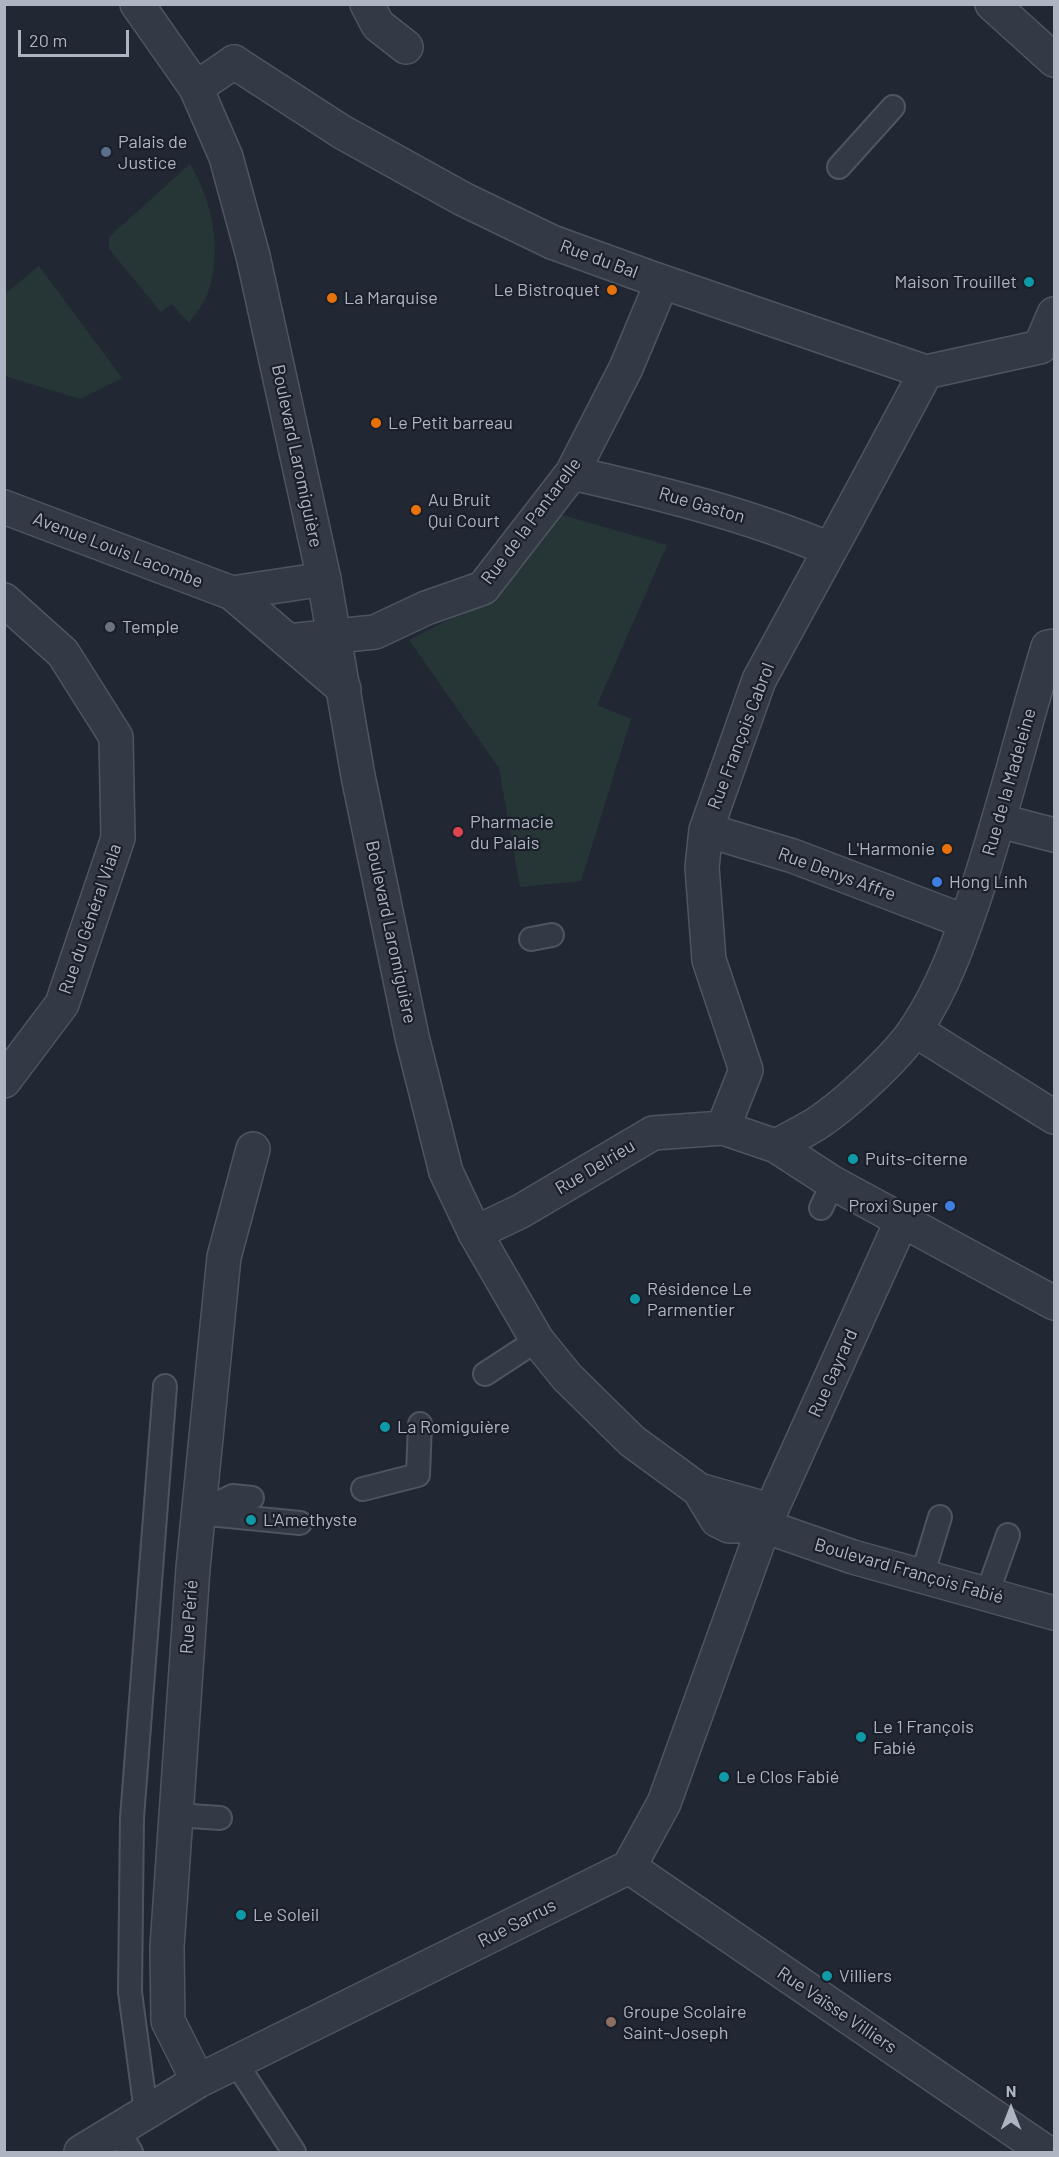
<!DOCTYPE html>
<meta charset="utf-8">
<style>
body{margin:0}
#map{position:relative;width:1059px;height:2157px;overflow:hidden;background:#212834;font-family:Barlow,sans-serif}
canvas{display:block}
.frame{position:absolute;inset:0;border:6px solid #aeb5c2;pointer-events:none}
.north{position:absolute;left:981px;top:2079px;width:60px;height:60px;-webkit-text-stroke:4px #1a1f29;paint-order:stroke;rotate:0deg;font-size:16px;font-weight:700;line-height:24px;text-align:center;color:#aeb5c2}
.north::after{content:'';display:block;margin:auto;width:21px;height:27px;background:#aeb5c2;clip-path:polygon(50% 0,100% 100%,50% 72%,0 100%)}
.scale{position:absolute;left:18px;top:30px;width:111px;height:27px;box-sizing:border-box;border:3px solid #aeb5c2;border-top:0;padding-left:8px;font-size:18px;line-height:21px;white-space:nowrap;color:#aeb5c2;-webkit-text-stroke:4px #1a1f29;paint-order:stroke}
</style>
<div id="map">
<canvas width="1059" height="2157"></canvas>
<div class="frame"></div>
<div class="north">N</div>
<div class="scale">20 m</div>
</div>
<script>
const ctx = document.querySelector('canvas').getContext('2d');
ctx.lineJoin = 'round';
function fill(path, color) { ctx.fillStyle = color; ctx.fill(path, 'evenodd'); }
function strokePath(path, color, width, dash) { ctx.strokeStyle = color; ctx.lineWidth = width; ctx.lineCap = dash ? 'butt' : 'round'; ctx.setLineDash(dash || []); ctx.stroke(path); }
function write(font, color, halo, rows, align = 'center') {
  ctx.font = font + ' Barlow,sans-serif'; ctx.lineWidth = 4.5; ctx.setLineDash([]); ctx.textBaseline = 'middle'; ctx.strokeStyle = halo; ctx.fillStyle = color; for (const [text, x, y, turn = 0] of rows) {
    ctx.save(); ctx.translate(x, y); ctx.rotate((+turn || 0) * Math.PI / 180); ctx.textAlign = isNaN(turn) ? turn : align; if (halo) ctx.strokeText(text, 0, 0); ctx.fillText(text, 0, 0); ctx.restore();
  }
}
fill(new Path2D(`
 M190,164C213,203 223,252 207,295C203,305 195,314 189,323L172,304L161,312L109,249V237Z
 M39,266L122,378L80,399L5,376V294Z
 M559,514L667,545L597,705L631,719L581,881L520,887L499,768L409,640L483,602L504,587Z`), '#263637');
const service = new Path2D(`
 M839,167L893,107
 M531,939L552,935
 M821,1208L833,1183
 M485,1374L537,1340
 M363,1489L418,1475L420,1424
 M200,1512L233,1496L252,1498
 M198,1513L300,1523
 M922,1576L940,1517
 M987,1594L1008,1535
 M176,1815L220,1818
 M236,2063L294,2152
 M146,2112L130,1992L132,1818L165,1386
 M118,2130L131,2152`);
const pedestrian = new Path2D(`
 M367,4L378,25L406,47
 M234,62L342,132L463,199L552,242L654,279L926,372L1040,347
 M1040,347L1054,314
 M848,517L926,372
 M915,1030L1054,1117`);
const minor = new Path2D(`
 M992,4L1054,60
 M196,88L234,62
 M572,473C660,493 746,514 829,549
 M4,507L232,593L288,641L375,632L426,608L483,588L572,473L626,368L662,282
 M232,593L324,579
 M4,600L63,653L116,737L118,838L62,1004L4,1081
 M288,641L344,689
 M1000,821L1054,835
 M706,830L793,856L966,922
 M723,1128L746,1070L709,960L702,867L706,830L759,680L848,517
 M776,1146C789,1139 803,1132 816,1124C844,1106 896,1058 915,1030C943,989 960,940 976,893C1003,812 1023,729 1048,647L1054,646
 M475,1233L521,1211L653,1133L723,1128L776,1146L833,1183L1054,1303
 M629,1867L1046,2152
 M198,2081L168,2021L167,1947L193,1568L224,1257L253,1149
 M81,2152L198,2081L629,1867L664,1803L764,1526L902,1220`);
const tertiary = new Path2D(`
 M137,4L196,88L226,157L253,256L324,579L358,776L412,1037L446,1172L475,1233L537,1340L567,1377L632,1441L699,1490L759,1507L764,1526
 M699,1490L717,1520L729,1526H764L853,1557L1054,1613`);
strokePath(service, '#4f5560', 26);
strokePath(pedestrian, '#4f5560', 36);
strokePath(minor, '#4f5560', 36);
strokePath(tertiary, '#4f5560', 36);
strokePath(service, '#343a45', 22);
strokePath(pedestrian, '#343a45', 33);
strokePath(minor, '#343a45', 33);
strokePath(tertiary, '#343a45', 33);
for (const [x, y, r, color] of [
 [106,152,6,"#5c6f8a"],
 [1029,282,6,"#0f9aa8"],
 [612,290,6,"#e8710a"],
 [332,298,6,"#e8710a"],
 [376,423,6,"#e8710a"],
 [416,510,6,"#e8710a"],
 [110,627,6,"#6b7280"],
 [458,832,6,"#e0444e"],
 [947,849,6,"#e8710a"],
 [937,882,6,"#3f7fe0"],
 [853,1159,6,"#0f9aa8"],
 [950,1206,6,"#3f7fe0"],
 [635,1299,6,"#0f9aa8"],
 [385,1427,6,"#0f9aa8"],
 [251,1520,6,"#0f9aa8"],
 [861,1737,6,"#0f9aa8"],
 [724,1777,6,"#0f9aa8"],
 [241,1915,6,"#0f9aa8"],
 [827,1976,6,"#0f9aa8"],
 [611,2022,6,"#8d6e63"]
]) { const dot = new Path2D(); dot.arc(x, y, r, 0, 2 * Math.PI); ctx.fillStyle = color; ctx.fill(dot); strokePath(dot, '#1a1f29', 2); }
write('18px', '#aeb5c2', '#1a1f29', [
 ["Palais de",118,142],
 ["Justice",118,163],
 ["Maison Trouillet",1017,282,"right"],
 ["Le Bistroquet",600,290,"right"],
 ["La Marquise",344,298],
 ["Le Petit barreau",388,423],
 ["Au Bruit",428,500],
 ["Qui Court",428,521],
 ["Temple",122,627],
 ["Pharmacie",470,822],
 ["du Palais",470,843],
 ["L'Harmonie",935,849,"right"],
 ["Hong Linh",949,882],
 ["Puits-citerne",865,1159],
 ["Proxi Super",938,1206,"right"],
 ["Résidence Le",647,1289],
 ["Parmentier",647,1310],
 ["La Romiguière",397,1427],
 ["L'Amethyste",263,1520],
 ["Le 1 François",873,1727],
 ["Fabié",873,1748],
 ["Le Clos Fabié",736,1777],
 ["Le Soleil",253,1915],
 ["Villiers",839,1976],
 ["Groupe Scolaire",623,2012],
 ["Saint-Joseph",623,2033]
], 'left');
write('18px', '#aeb5c2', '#1a1f29', [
 ["Rue du Bal",599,259,20],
 ["Boulevard Laromiguière",297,456,78],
 ["Rue Gaston",702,505,16],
 ["Rue de la Pantarelle",531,521,-53],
 ["Avenue Louis Lacombe",118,550,21],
 ["Rue François Cabrol",741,736,-69],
 ["Rue de la Madeleine",1009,782,-74],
 ["Rue Denys Affre",837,874,20],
 ["Rue du Général Viala",90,919,-71],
 ["Boulevard Laromiguière",391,932,78],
 ["Rue Delrieu",595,1167,-31],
 ["Rue Gayrard",833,1373,-66],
 ["Boulevard François Fabié",909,1571,16],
 ["Rue Périé",189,1617,-86],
 ["Rue Sarrus",517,1923,-27],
 ["Rue Vaïsse Villiers",837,2010,34]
]);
</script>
